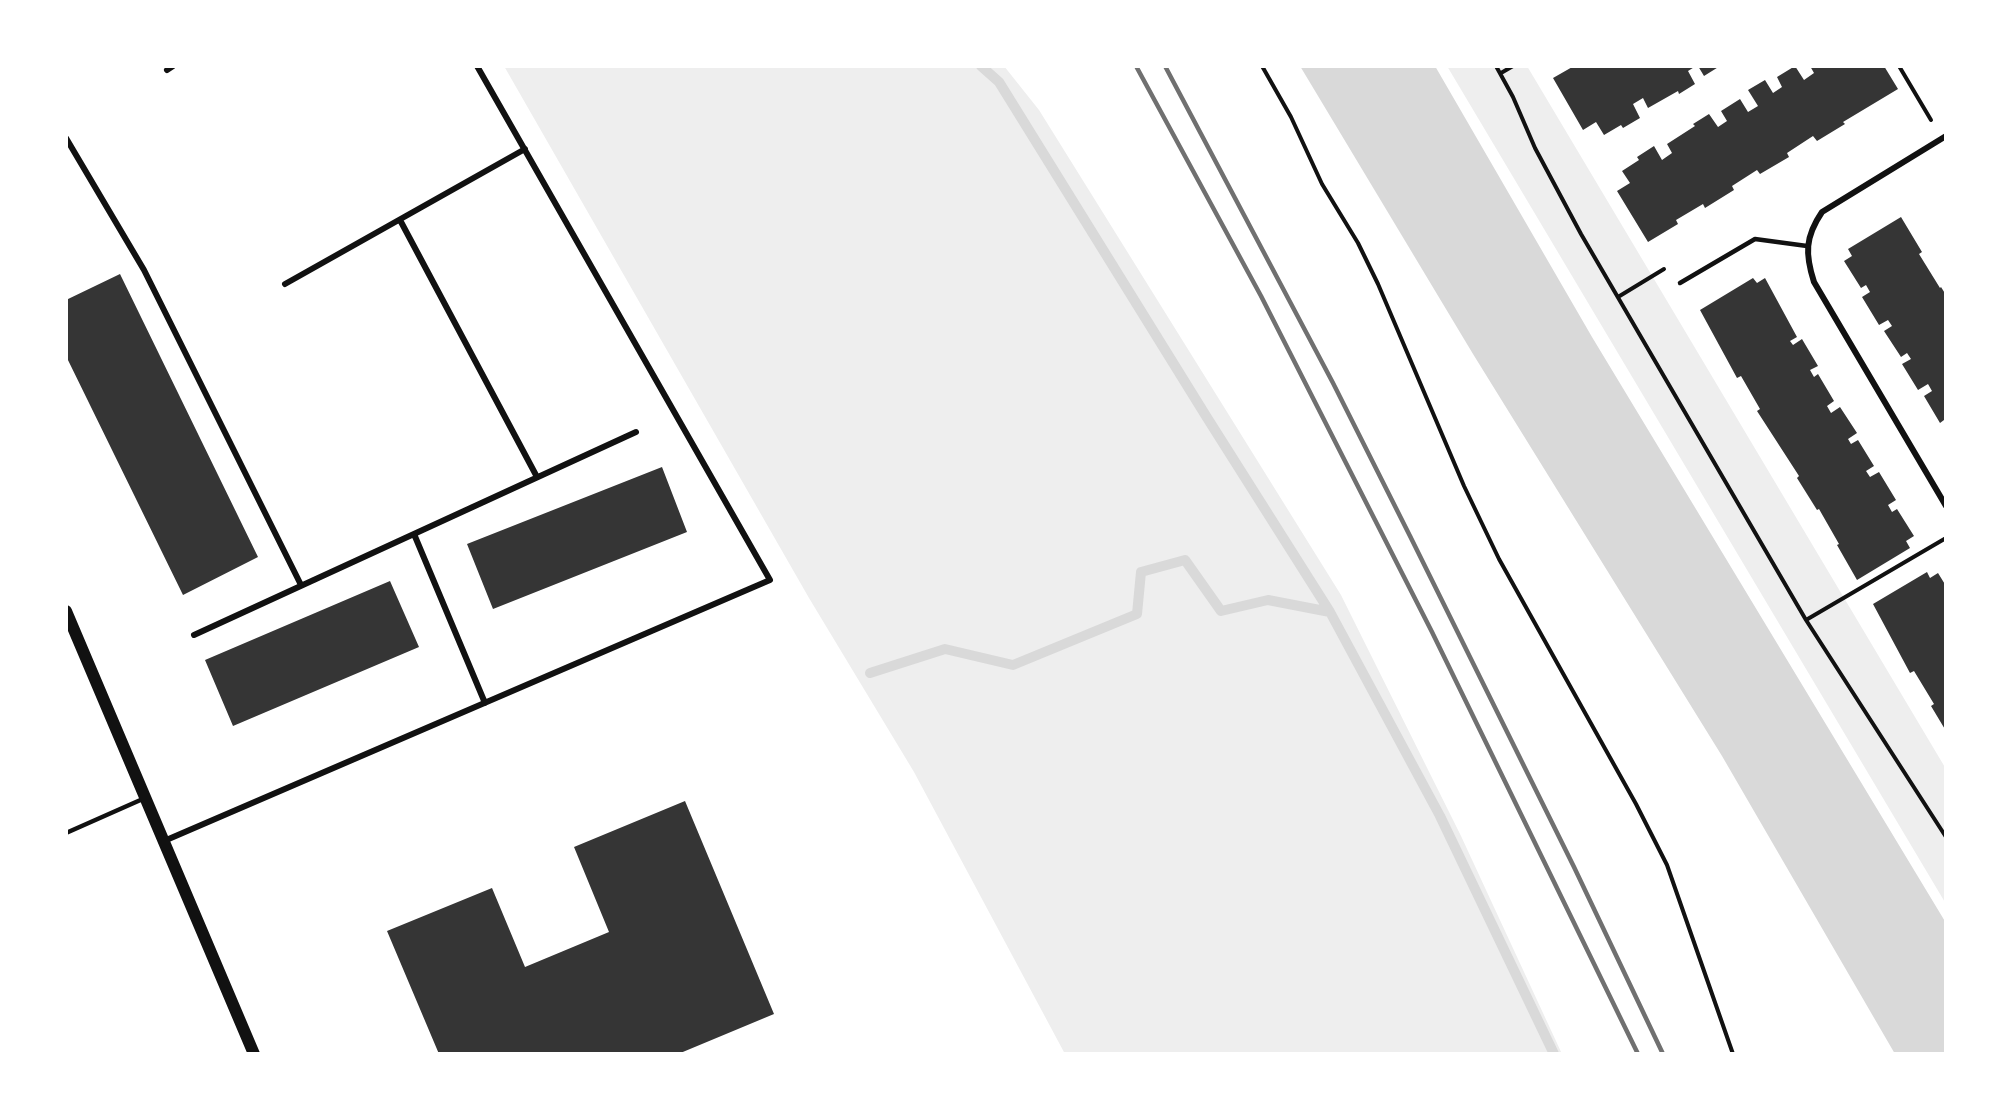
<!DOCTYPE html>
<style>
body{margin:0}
#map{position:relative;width:2012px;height:1120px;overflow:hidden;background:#fff;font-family:Cabin,sans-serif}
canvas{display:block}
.frame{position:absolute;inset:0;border:68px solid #fff;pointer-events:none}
</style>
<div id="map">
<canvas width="2012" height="1120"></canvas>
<div class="frame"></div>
</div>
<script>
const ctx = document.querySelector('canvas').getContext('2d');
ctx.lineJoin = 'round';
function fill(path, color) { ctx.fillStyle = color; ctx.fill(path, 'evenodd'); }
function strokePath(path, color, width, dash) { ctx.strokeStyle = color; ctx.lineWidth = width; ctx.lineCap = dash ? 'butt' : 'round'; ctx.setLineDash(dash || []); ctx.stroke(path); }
fill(new Path2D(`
 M504,66H1004L1039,110L1341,595L1461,836L1562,1054H1065L914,772L809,598Z
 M1447,66H1527L1946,769V904Z`), '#eee');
fill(new Path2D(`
 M1300,66H1435L1592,337L1946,923V1054H1895L1722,756L1473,354Z`), '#d9d9d9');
strokePath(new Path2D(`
 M981,66L999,82L1206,416L1330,612L1440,816L1554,1054
 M870,673L945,649L1013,665L1137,614L1141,572L1185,560L1221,611L1268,600L1330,612`), '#d9d9d9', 10);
fill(new Path2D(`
 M1574,66H1696L1688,71L1695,84L1679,94L1678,91L1648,108L1643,98L1633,104L1640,118L1623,128L1621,125L1604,135L1596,122L1583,130L1553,78Z
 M1698,66H1720L1704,76Z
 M1795,66L1804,80L1814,73L1810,66H1884L1898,89L1843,122L1845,124L1817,141L1813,136L1787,153L1789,157L1760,174L1757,170L1732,186L1734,190L1705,208L1703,204L1676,220L1678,224L1648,242L1617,191L1630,183L1622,171L1639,160L1637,157L1654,146L1662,160L1672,153L1667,144L1695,126L1693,124L1709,114L1718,127L1727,121L1721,111L1740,99L1748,112L1758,106L1748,90L1765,80L1773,93L1782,87L1777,77Z
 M1901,217L1922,252L1919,254L1940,288L1941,287L1946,295V422L1944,420L1940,423L1924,396L1932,391L1928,384L1918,390L1902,364L1911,359L1907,353L1901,357L1884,331L1892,326L1888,320L1879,325L1862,297L1870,292L1866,285L1861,288L1844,261L1852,256L1848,249Z
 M120,274L258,557L183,595L66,356V300Z
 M1753,278L1757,283L1765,278L1797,337L1790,341L1793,345L1802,339L1818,366L1810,370L1814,377L1818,374L1834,401L1827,406L1831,413L1840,407L1857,433L1848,439L1851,444L1858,440L1874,466L1866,471L1870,477L1879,472L1896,500L1888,505L1892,512L1897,509L1914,536L1906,541L1910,548L1857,580L1837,545L1839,544L1819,509L1817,510L1797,478L1799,476L1757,411L1760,409L1741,376L1737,378L1700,310Z
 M662,467L687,532L493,609L467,544Z
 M1927,572L1930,578L1938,573L1946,586V731L1931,706L1934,704L1914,671L1910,673L1873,604Z
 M390,581L419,647L233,726L205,660Z
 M685,801L774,1014L678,1054H439L387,931L492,888L525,967L609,932L574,847Z`), '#353535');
strokePath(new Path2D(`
 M1262,66L1291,117L1322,184L1358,243L1378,284L1464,486L1499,559L1636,804L1667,865L1733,1054
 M1496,66L1513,97L1535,148L1581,234L1806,620L1946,837
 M1899,66L1931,120
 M1501,73L1513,66
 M1618,297L1664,269
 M1806,620L1946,538`), '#111', 4);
strokePath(new Path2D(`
 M1680,283L1755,239L1807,246
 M66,833L145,798`), '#111', 4.5);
strokePath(new Path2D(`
 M167,70L173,66
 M1946,136L1822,212C1805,237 1805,254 1814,282L1946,506
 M66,138L144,270L301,585
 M400,220L537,477
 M285,284L525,149
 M414,534L485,703
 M194,635L636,432
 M164,841L770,580L477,66`), '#111', 6);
strokePath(new Path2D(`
 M66,611L254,1054`), '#111', 12);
strokePath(new Path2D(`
 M1136,66L1261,296L1432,632L1638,1054
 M1165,66L1333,383L1410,536L1574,867L1663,1054`), '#707070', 4.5);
</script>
